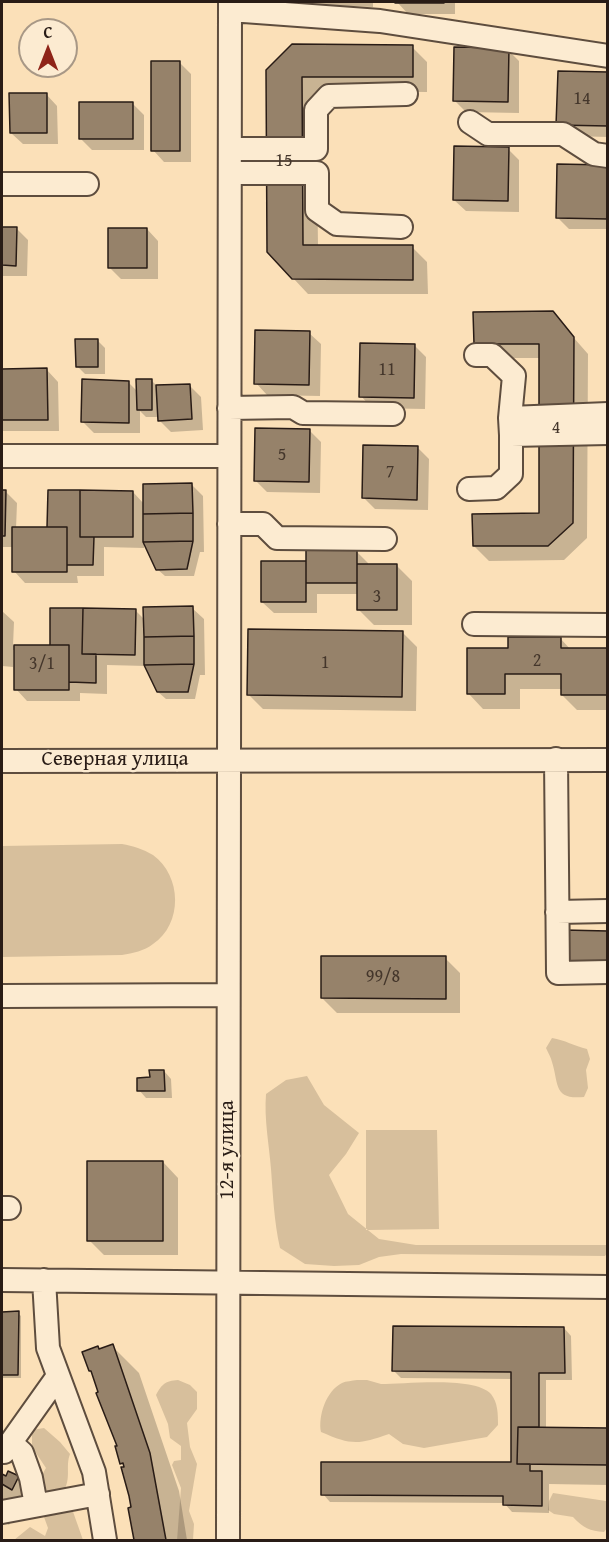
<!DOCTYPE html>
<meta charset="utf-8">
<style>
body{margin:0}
#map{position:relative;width:609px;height:1542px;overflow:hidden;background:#fbe0b8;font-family:"Gentium Book Plus",serif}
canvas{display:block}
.frame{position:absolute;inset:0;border:3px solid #291c16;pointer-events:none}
.north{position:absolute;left:18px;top:18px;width:60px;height:60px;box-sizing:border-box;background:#fcebd1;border:2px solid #a89886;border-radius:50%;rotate:0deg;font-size:16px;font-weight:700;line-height:24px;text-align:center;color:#291c16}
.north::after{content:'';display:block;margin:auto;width:21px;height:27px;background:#8f2418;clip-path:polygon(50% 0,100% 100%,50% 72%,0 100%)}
</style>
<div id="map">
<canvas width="609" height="1542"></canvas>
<div class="frame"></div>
<div class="north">С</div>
</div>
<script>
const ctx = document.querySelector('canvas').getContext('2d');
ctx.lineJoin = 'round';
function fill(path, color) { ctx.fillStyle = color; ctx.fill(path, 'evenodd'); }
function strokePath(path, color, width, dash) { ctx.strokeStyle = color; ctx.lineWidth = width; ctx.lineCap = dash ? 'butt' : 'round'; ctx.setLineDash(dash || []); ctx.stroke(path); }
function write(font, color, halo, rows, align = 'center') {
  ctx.font = font + ' "Gentium Book Plus",serif'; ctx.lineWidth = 4.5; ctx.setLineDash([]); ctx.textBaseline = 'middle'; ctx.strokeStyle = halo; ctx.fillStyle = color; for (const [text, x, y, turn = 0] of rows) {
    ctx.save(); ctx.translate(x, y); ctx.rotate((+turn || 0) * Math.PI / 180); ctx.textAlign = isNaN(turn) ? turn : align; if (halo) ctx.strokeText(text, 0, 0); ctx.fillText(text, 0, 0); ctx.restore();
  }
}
fill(new Path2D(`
 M122,844C133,846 143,849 153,855C182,876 183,924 153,944C144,951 133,953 122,955L2,957V846Z
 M552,1038C565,1040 574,1046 587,1049L590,1059L586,1070L588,1088L584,1097C553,1100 559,1084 552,1062C551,1057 548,1053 546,1048Z
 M307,1076L324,1105L359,1133L346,1154L329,1175L348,1214L379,1239L416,1245H607V1253L605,1256L401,1254L379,1257L359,1265L334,1266L305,1264L280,1248C274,1221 273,1195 271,1169C269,1143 264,1120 266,1094L286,1080Z
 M366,1130H437L439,1229L366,1230Z
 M178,1380L190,1385L197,1392V1409L187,1423L190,1447L197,1464L189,1511L194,1524L193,1540H177L181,1488L172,1465L174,1461L181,1460V1446L170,1438L168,1424L156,1395C162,1384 165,1381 178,1380Z
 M357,1380H367L381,1384C405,1384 475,1376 491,1394C498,1403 498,1414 498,1425L487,1437L424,1448L403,1444L389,1434C358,1445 351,1445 321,1432C318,1416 326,1391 342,1383C346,1381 352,1381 357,1380Z
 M44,1428L60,1442L70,1454C65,1467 72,1478 63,1492L50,1494C41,1484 38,1480 46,1468L32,1447V1430Z
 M553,1493L606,1501L607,1504V1528L604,1532C590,1531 583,1528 573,1517L554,1514L548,1510L549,1501Z
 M71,1506L83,1540H14L30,1527L45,1536L48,1528L44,1517L53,1509Z`), '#d7bf9c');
fill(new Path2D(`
 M271,2H373V7L273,3Z
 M397,2H455V14H408Z
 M412,47L427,62V92L316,91L318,246L412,247L427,262L428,294H308L293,278L267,71Z
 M508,50L519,61V113L466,112L454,100Z
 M179,62L191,74V162H164L153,150Z
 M608,74V137L569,136L558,124Z
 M46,94L57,106L58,144H23L11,133Z
 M132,103L144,115V150H92L80,138Z
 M508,149L519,160V212L466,211L454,200Z
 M608,166V229H569L557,217Z
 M2,228H16L28,240L27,276H2Z
 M147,229L158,241V279H121L109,267Z
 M552,313L588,354L587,538L564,560L489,561L474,546L541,515L540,358H490L475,343Z
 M309,333L321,344L320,396L267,395L256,383Z
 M97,340L105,348V374H85L77,366Z
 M414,345L426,357L425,409L372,408L361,396Z
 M2,370H47L58,382L59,431H2Z
 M151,380L158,387L189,385L201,397L203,430L171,432L159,420V417H146L140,411V433H94L82,421L128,382L138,392Z
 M309,430L321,442L320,493L267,492L256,481Z
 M417,447L429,459L428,510L375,509L364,498Z
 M192,485L203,496L204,552H200L194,576H165L157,569L144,539V548L104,547V576H77L78,583H25L14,571V547H2V491H5L17,503L16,529H49L133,492L144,504Z
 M356,551L368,563V566H397L412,581V625H374L359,610V594H317V613H274L262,602Z
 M192,608L204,619L205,675H200L195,699H166L158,692L146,666L107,665V694L80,693V701H27L16,689V650H13V667L2,666V611L14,622L13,646H51L135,610L145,620Z
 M402,632L417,647L416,711L263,709L248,694Z
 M560,638L571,650L608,651V710H577L562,695V689H520V709H483L468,693L510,649Z
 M445,958L460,973V1013H337L322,998Z
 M164,1071L171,1079L172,1098H146L139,1090Z
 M163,1162L178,1178V1255H104L89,1240Z
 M2,1313H18L21,1316V1378H2Z
 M564,1328L571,1336L572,1380H546V1429L608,1430V1485L549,1484V1513L512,1512L504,1503L330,1502L323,1494L512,1463V1379L401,1378L394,1371Z
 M112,1346L139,1373L179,1491L187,1540H136L125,1466L122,1463L94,1374L90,1371L100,1350Z
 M2,1476L6,1478H18L39,1498L22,1504L9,1525L2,1521Z`), '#0003');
const building = new Path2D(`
 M395,2H444V3H395Z
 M292,44L413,45V77H302L303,245H413V280L292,279L267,252L266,70Z
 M454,47L509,48L508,102L453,101Z
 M151,61H180V151H151Z
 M558,71L608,72V126L556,125Z
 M9,93H47V133H10Z
 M79,102H133V139H79Z
 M454,146L509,147L508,201L453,200Z
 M557,164L608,165V219L556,218Z
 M2,227H17L16,266L2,265Z
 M108,228H147V268H108Z
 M553,311L574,337L573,523L548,546H473L472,514L539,513V344H474L473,312Z
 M255,330L310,331L309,385L254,384Z
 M75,339H98V367H76Z
 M360,343L415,344L414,398L359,397Z
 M47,368L48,420H2V369Z
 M82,379L129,381V423L81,422Z
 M136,379H152V410H137Z
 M190,384L192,419L158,421L156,385Z
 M255,428L310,429L309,482L254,481Z
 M363,445L418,446L417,500L362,498Z
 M192,483L193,513L143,514V484Z
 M2,490H6L5,536H2Z
 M48,490H80V537H94L93,565H67V527H47Z
 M80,490L133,491V537H80Z
 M193,513V541L143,542V514Z
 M12,527H67V572H12Z
 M193,541L187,569L156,570L143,542Z
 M306,550H357V583H306Z
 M261,561H306V602H261Z
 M357,564H397V610H357Z
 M193,606L194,636L144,637L143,607Z
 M50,608H83L82,654H96V683L69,682V645H50Z
 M83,608L136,609L135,655L82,654Z
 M248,629L403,631L402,697L247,695Z
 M194,636V664L144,665V637Z
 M508,637H561V648H607V695H561V674H505V694H467V648H508Z
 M14,645H69V690H14Z
 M194,664L188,692H157L144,665Z
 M564,930L608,931V962H564Z
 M321,956H446V999L321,998Z
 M149,1070H164L165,1091H137V1078L150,1077Z
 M87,1161H163V1241H87Z
 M19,1311L18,1375H2V1312Z
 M393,1326L564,1327L565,1373H539V1427H518L517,1464H530V1471H542V1506L503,1505V1496L321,1495V1462H511V1372L392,1371Z
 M113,1344L150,1453L166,1540H134L128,1508L131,1507L129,1496L121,1467H124L123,1463L120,1464L115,1446H117L96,1393L98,1392L91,1371H89L82,1352L98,1346L99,1349Z
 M518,1427L608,1428V1465L517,1464Z
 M8,1471L19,1476L12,1490L2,1484V1474L6,1476Z`);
fill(building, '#96826a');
strokePath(building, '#291c16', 1.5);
const minor = new Path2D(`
 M230,10L380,21L608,56
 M470,122L488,134H563L594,154L608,156
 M230,149H316V110L329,96L406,94
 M230,173H317V210L337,224L401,227
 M2,184H87
 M476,355H492L514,376L510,418
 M229,408L293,407L303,413L393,414
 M608,414L510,418L511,435L608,433
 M2,456H229
 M469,489L496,488L511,474V435
 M229,524H263L277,538L385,539
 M474,624L608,625
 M556,759L558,973L608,972
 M2,761L608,760
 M557,912L608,911
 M2,996L228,995
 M2,1208H9
 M2,1280L608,1287
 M44,1280L48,1348L94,1472L105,1540
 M11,1443L22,1453L31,1478L36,1505
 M2,1450L4,1452L58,1376
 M2,1512L98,1494
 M228,1540L230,2`);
strokePath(minor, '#5e4d3e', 26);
strokePath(minor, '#fcebd1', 22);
write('18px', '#44362b', null, [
 ["14",582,99],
 ["15",284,161],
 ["11",387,370],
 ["4",556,428],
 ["5",282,455],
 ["7",390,472],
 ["3",377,597],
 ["2",537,661],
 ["1",325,663],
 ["3/1",42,664],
 ["99/8",383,977]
]);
write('21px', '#291c16', '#fcebd1', [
 ["Северная улица",115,760],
 ["12-я улица",228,1150,-90]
]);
</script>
